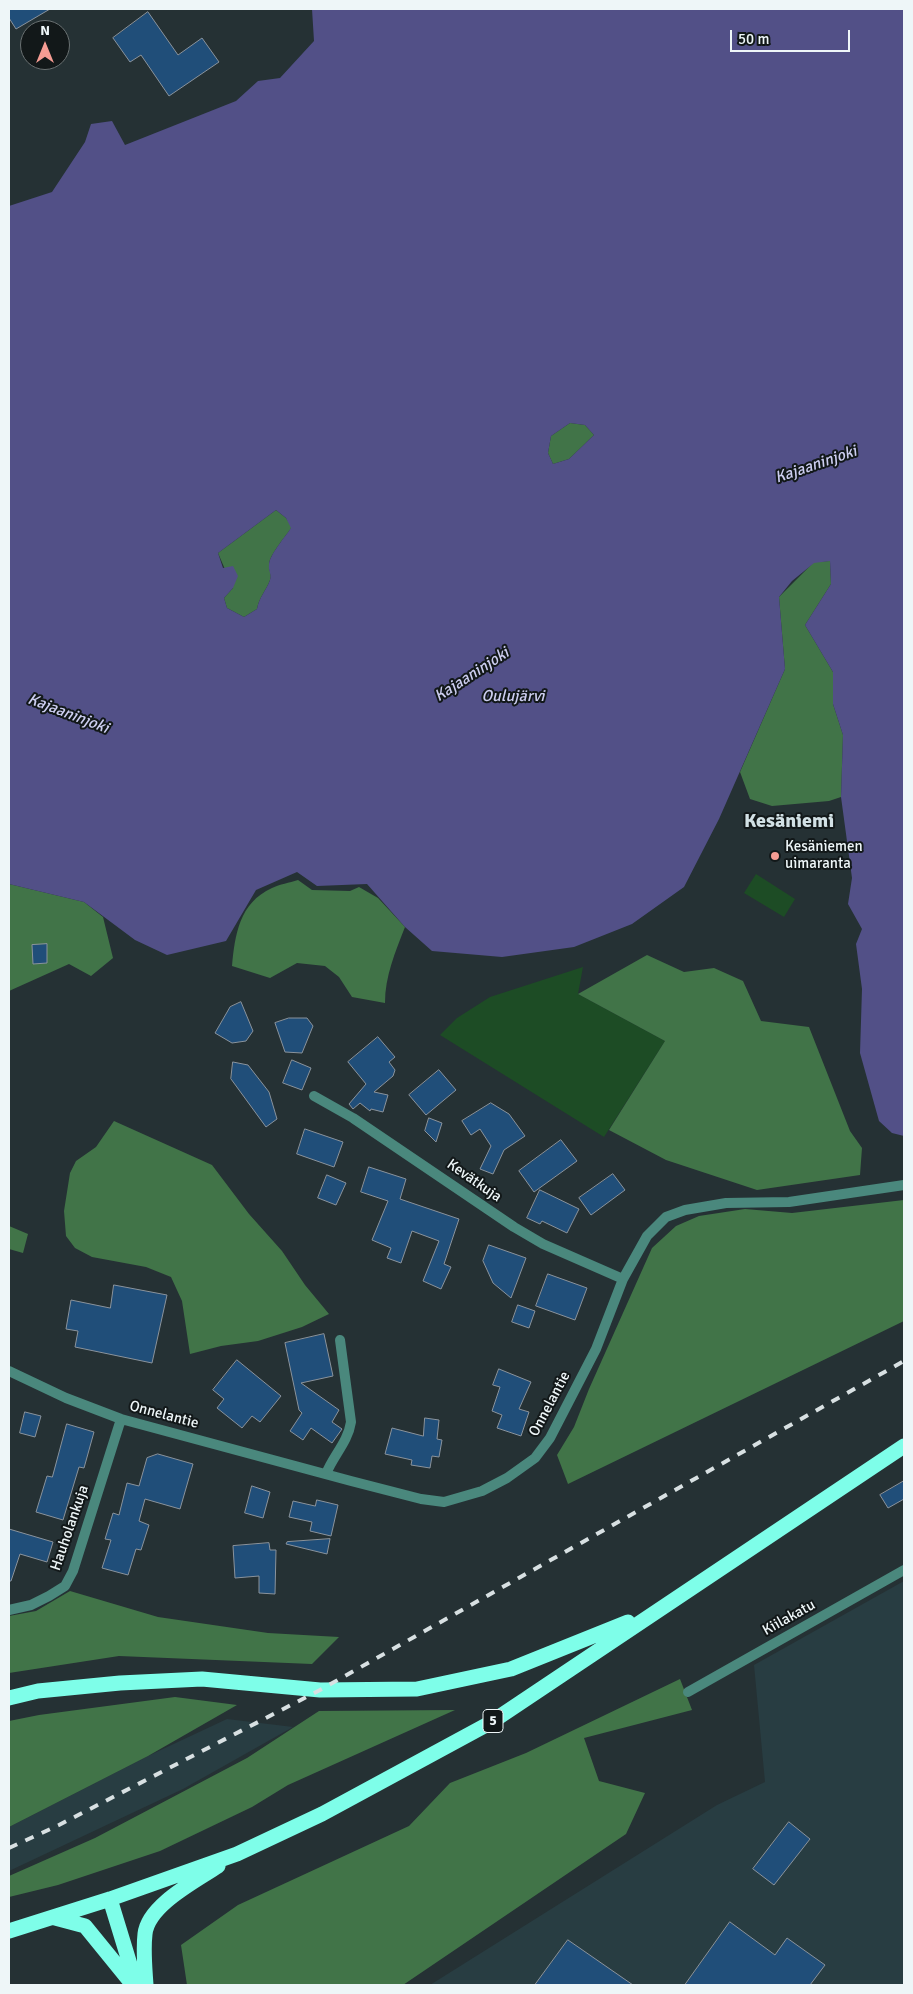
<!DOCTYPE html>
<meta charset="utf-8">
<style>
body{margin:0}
#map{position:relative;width:913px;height:1994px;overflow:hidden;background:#253134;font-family:Signika,sans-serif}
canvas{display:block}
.frame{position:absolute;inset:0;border:10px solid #eef6f8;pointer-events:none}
.north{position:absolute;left:20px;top:20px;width:50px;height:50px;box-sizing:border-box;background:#121819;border:1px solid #6a7172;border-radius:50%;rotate:0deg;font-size:14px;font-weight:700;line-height:20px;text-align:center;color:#eef6f8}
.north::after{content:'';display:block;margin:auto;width:18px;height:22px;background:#f59c93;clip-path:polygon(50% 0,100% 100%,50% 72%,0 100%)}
.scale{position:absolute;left:730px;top:30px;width:120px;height:22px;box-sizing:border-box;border:2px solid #eef6f8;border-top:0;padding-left:6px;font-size:15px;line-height:18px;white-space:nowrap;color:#eef6f8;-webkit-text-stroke:4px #121819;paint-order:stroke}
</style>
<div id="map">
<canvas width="913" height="1994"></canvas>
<div class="frame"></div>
<div class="north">N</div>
<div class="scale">50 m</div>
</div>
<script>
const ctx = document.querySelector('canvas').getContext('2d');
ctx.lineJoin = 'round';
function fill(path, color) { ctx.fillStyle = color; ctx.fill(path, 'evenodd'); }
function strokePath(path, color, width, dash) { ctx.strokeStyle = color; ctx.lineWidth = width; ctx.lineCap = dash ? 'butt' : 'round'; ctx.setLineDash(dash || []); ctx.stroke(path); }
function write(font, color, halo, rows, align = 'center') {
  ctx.font = font + ' Signika,sans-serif'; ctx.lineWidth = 4; ctx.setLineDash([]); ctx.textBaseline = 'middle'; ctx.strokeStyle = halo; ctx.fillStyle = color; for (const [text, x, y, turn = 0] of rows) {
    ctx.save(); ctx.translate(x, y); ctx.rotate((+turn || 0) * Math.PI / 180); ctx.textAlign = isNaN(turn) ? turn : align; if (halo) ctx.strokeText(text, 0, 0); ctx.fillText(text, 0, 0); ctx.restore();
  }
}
fill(new Path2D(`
 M904,1581V1985H430L717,1805L765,1782L754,1665Z
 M227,1719L293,1727L183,1789L9,1871V1827L148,1756Z`), '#283d42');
fill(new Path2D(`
 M756,874L795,899L784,917L744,893Z
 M583,967L578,994L665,1041L604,1137L440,1035L457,1018L490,997Z`), '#1d4c25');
fill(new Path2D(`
 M570,423L585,425L594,435L569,459L553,464L548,453L551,436Z
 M276,510L286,518L292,527C286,536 269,555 269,565C269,571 272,574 270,580C266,591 259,597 257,609L244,617L227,608L224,598L233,588L218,553Z
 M830,561L831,584L805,625L833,672V704L843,735L841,797L829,801L772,806L750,799L740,772L785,669L779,597L814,562Z
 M298,880L312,890L350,891L359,887L378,898L405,927C395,953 385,976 385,1003L352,997L339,977L325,966L297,963L270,978L232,966C235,935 239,903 272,888C280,884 289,883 298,880Z
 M9,884L84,902L103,917L113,958L91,976L69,964L9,991Z
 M647,955L684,972L714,968L743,981L761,1021L809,1027L850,1131L862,1148L860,1175L757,1190L666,1160L609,1130L665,1041L578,994Z
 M114,1121L212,1165L249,1214L282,1251L305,1285L329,1314L302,1327L258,1341L221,1346L190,1354L182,1301L171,1277L146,1267L92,1257L75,1248L66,1236L64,1211L70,1173L76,1161L96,1147Z
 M904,1200V1321L568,1484L557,1455L574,1427L589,1389L652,1248L676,1226L699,1216L745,1209L792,1213Z
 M9,1226L28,1234L23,1253L9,1249Z
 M70,1591L158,1617L268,1633L339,1637L312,1664L119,1656L9,1673V1616L36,1611Z
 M680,1679L692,1710L584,1738L599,1781L645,1793L626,1834L403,1985H187L181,1945L238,1905L409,1826L450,1783L526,1753Z
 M175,1697L237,1705L148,1756L9,1827V1721L39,1715Z
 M455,1710L288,1785L252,1807L160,1851L58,1885L9,1897V1876L95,1838L247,1758L319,1711Z`), '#417448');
fill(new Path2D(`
 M312,9H904V1136L892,1133L879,1121L860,1053L862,989L856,944L862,929L848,904L852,878L841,797L843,735L833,704V672L805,625L831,584L830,561L814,563L792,581L779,597L785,669L719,819L684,887L632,924L574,947L502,957L432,951L405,927L367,884L317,886L297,872L256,890L226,941L167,955L135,940L84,902L9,884V206L52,192L85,142L91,124L112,121L125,145L236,101L258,81L280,78L314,41ZM570,423L585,425L594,435L569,459L553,464L548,453L551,436ZM276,510L286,518L291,528C286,536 269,555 269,565C268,571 272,574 270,580C266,591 259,597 257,609L244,617L227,608L224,598L233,588L238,576L233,566L223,568L218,553Z`), '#525087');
const building = new Path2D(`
 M9,9H50L16,29L9,18Z
 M148,12L178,55L202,38L219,62L169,96L141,55L130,62L113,38Z
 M47,944V963L33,964L32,945Z
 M241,1002L253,1031L246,1041L232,1043L215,1033L230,1007Z
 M289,1018H307L313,1026L302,1053L285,1052L275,1023Z
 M378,1037L395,1057L389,1062L395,1070L393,1076L374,1092L388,1095L383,1112L371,1109L370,1111L360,1103L353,1109L349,1104L366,1084L348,1062Z
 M292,1060L311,1068L302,1090L283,1083Z
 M233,1062L248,1065L269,1092L277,1119L266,1127L231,1079Z
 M439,1070L456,1090L426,1115L409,1095Z
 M491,1103L509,1114L525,1136L504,1150L493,1174L480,1169L491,1146L480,1129L471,1135L462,1121Z
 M429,1118L442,1123L436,1142L425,1131Z
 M305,1129L343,1142L334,1167L297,1154Z
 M561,1140L577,1161L534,1192L519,1171Z
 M369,1167L406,1179L400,1199L459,1219L444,1264L451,1267L441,1289L423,1281L439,1241L412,1231L401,1263L387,1258L391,1248L372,1240L388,1201L361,1192Z
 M613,1174L625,1190L591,1215L579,1198Z
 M327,1175L346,1183L336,1205L318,1198Z
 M540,1190L579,1209L567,1233L542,1221L540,1224L527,1218Z
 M489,1245L526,1258L511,1298L493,1283L483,1261Z
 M548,1274L587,1288L575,1320L536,1306Z
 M114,1285L167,1295L152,1363L75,1347L78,1331L66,1329L71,1300L110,1308Z
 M518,1305L535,1311L529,1328L512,1322Z
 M324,1334L333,1376L301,1383L339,1410L332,1422L342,1429L332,1443L311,1428L303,1440L290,1431L302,1413L299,1410L285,1343Z
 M237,1360L281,1396L260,1422L252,1416L242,1428L217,1408L224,1399L213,1390Z
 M499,1369L531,1382L519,1409L529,1412L521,1436L497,1428L502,1415L492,1411L500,1387L493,1385Z
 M25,1412L41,1416L35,1437L20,1433Z
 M425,1418L439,1420L437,1439L442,1440L439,1457L432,1456L430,1468L411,1465L412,1460L385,1454L392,1428L423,1436Z
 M67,1424L94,1432L84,1468L79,1467L63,1520L36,1512L47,1476L52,1477Z
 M158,1454L193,1464L180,1509L145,1499L139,1521L149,1525L141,1550L136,1549L128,1575L102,1568L111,1540L105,1539L113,1513L119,1515L127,1483L139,1486L147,1458Z
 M904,1481V1499L888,1508L880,1495Z
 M252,1486L270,1492L263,1518L245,1513Z
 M317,1500L338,1505L331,1536L310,1531L312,1522L289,1517L293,1501L315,1506Z
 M9,1529L53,1542L47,1562L20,1554L11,1581H9Z
 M330,1539L327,1554L286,1544L287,1542Z
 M269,1543L270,1550H276L275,1594L259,1593V1576L235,1578L233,1546Z
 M789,1822L810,1839L774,1885L753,1869Z
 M730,1922L775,1955L787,1938L825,1965L810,1985H685Z
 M568,1940L633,1985H535Z`);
fill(building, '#204e79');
strokePath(building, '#8a939c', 1);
strokePath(new Path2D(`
 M314,1096L353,1118L514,1227L543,1244L623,1279
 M9,1371L66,1398L121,1419L351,1481L421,1499L444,1502L482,1491L507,1478L535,1458L550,1438L596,1349L623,1279L647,1236L666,1217L685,1210L726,1203L789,1202L904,1185
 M326,1474C333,1456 348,1442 351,1422L340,1340
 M9,1610L31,1605L49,1596L65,1586L73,1571L121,1419
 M688,1692L904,1570`), '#4a887d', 10);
strokePath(new Path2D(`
 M9,1698L38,1691L120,1683L202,1679L320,1690L417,1689L511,1669L628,1622
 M110,1899L136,1984
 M55,1918L85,1926L133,1985
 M9,1931L110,1899L237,1854L322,1814L490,1723L904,1446
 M146,1985C145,1969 143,1951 145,1934C148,1905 196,1881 218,1866`), '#7efee9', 15);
strokePath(new Path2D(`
 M9,1848L59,1825L320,1690L904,1361`), '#d8e0e2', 4, [9, 9]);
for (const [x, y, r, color] of [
 [775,856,5,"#f59c93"]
]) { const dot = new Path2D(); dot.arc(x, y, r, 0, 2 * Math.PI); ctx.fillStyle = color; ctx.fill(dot); strokePath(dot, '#121819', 2); }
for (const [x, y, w] of [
 [493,1721,20]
]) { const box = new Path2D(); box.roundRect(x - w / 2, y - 11.5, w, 23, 4); ctx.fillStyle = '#121819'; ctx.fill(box); strokePath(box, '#eef6f8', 1); }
write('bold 14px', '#eef6f8', null, [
 ["5",493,1721]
]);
write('15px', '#eef6f8', '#121819', [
 ["Kesäniemen",785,847],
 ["uimaranta",785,864]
], 'left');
write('15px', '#eef6f8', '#121819', [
 ["Kevätkuja",474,1181,35],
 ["Onnelantie",550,1404,-62],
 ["Onnelantie",164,1415,15],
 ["Hauholankuja",70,1528,-71],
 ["Kiilakatu",789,1618,-29]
]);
write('italic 16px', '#cdcef0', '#121819', [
 ["Kajaaninjoki",816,465,-19],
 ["Kajaaninjoki",472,675,-33],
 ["Oulujärvi",513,697],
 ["Kajaaninjoki",68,714,21]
]);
write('bold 20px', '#d2e1e5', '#121819', [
 ["Kesäniemi",789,822]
]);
</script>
